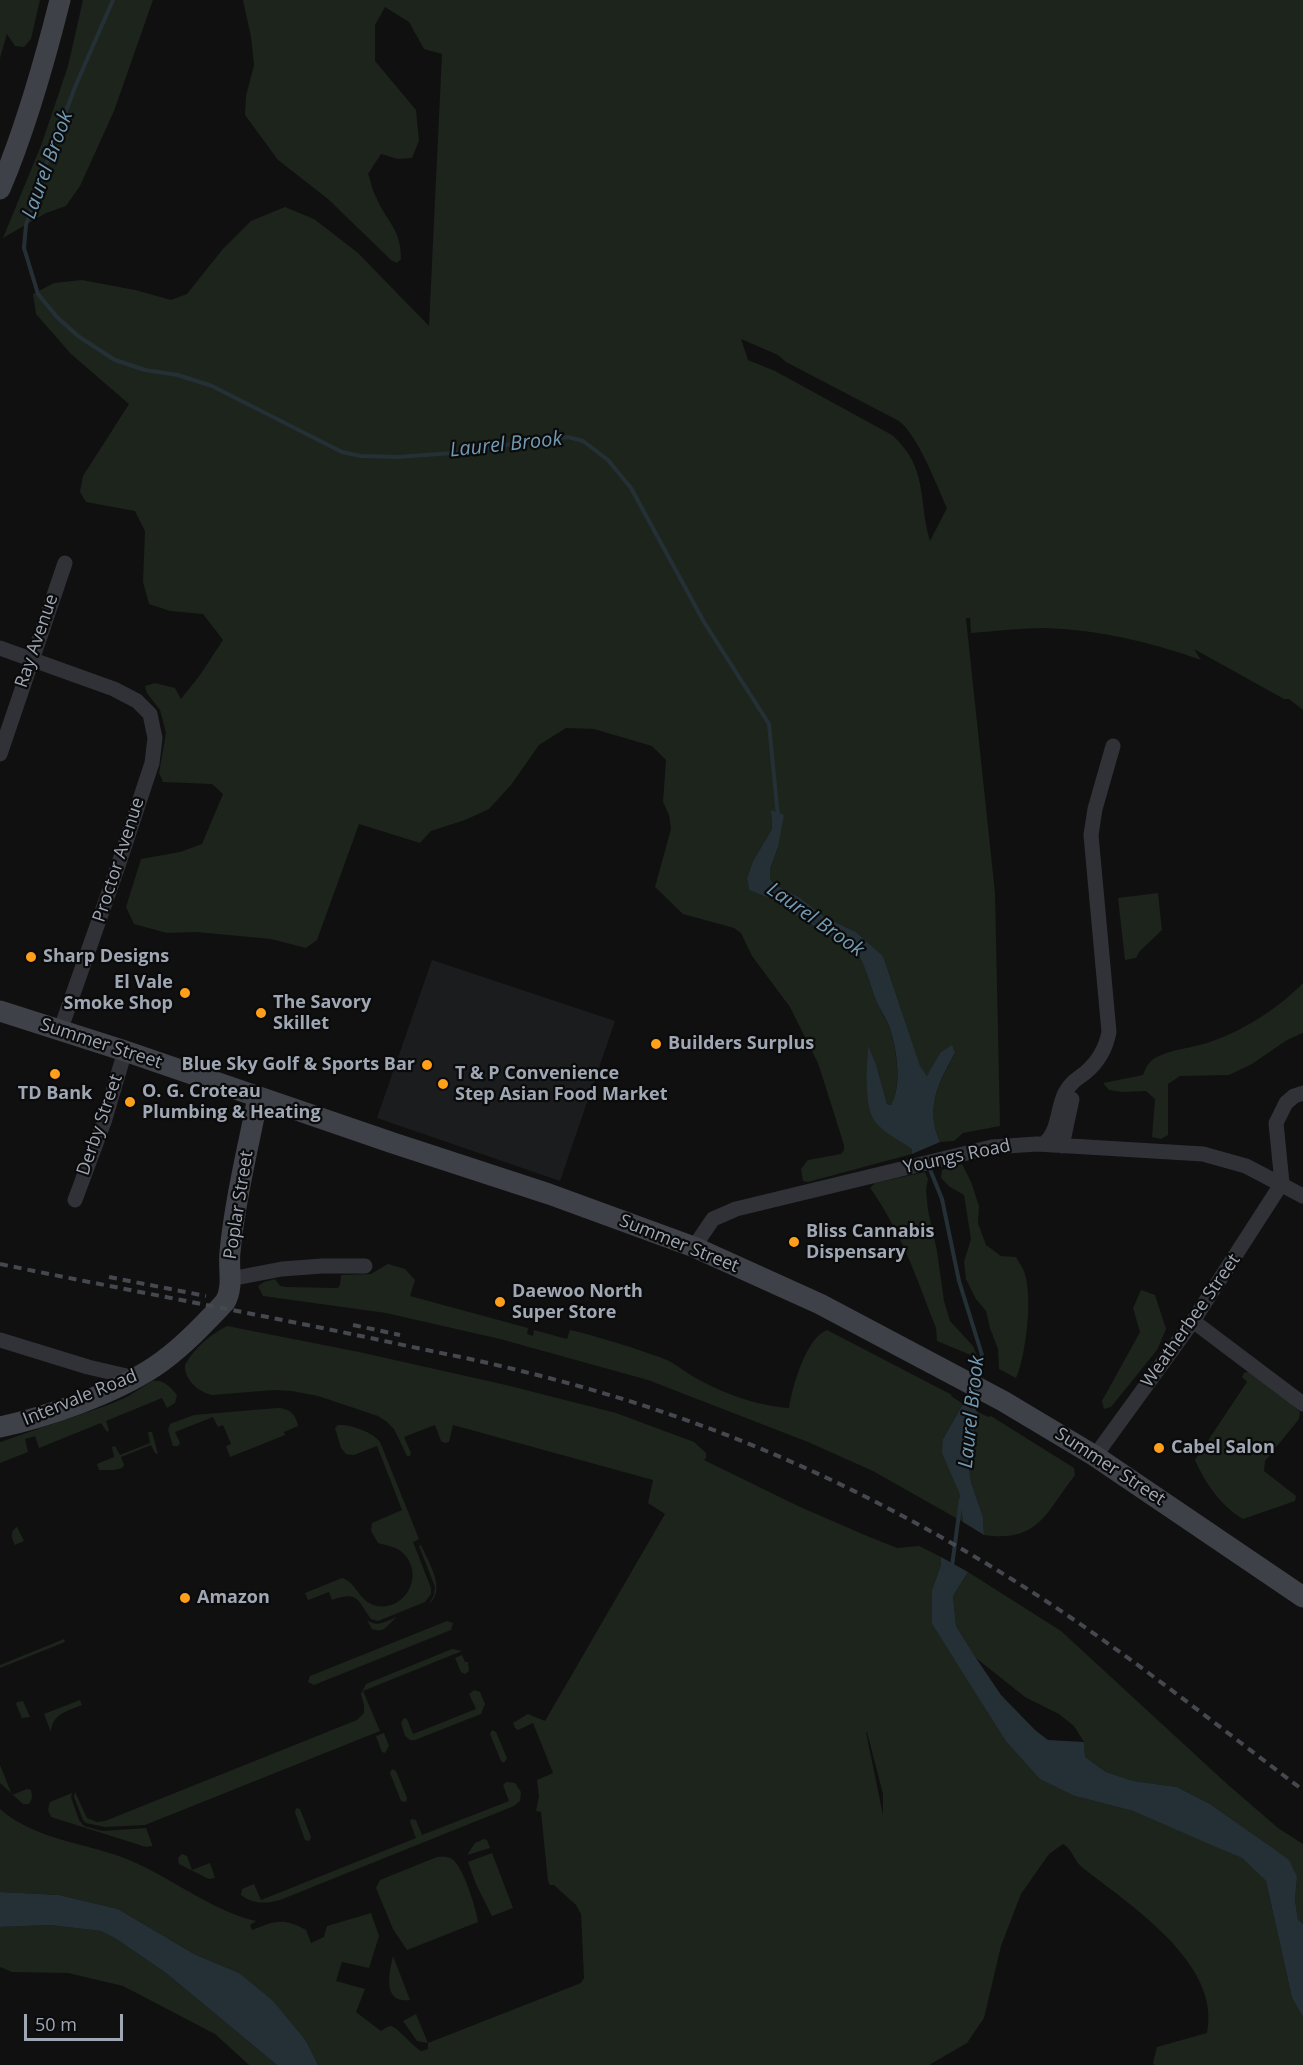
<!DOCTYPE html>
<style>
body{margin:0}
#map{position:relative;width:1303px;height:2065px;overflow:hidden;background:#101011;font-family:"Open Sans",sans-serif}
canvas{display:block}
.scale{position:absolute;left:24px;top:2014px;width:99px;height:27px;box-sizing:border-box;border:3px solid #9fa7b4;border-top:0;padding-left:8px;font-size:18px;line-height:21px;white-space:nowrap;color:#9fa7b4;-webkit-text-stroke:4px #0b0b0c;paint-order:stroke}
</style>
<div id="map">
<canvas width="1303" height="2065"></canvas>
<div class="scale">50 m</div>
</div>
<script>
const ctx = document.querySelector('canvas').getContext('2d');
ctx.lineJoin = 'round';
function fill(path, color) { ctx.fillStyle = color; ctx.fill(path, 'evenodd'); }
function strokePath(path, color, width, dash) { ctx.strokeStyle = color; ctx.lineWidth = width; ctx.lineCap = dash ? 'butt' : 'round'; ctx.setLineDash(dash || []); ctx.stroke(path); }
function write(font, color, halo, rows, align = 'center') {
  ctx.font = font + ' "Open Sans",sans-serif'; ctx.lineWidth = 4.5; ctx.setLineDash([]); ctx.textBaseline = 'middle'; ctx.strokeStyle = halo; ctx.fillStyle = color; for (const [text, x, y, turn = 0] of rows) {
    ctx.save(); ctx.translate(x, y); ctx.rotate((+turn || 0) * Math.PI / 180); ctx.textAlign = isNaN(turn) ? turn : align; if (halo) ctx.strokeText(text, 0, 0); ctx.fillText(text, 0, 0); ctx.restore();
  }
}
fill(new Path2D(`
 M432,960L615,1021L560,1181L377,1118Z`), '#1b1c1e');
fill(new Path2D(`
 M0,0H40L31,39L24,47L15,46L7,34L0,58Z
 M83,0H153L114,111L80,186L66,206L46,213L3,238L42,143L68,66Z
 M243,0H1303V710L1289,699H1284L1194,649L1201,660C1151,642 1099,630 1046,628C1021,628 996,631 971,633L970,618H966L995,893L1000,1126L963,1133L954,1141L940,1142C925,1107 938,1084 955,1054L940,1053L928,1077L920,1067L883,956L856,932L825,917L799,897L774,884L770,879V869L778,847L771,810L772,829L753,861L747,878L749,890L771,899L858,954C866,968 870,982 875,998C879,1009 887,1020 891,1032C897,1052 901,1087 892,1105L887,1104L876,1064L868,1048L867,1074L912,1149V1154L808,1182L803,1181L801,1169L808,1160L841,1154L844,1150V1145L818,1063L790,1007L752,956L741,933L734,928L683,914L655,887L671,829L669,815L663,802L666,760L652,746L594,729L566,728L539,745L511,785L489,809L465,820L431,831L420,843L359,824L317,940L306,948L271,939L196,932L167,933L134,924L126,907L141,859L180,852L202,844L223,794L212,784L163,782L159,773L166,733L160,710L147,693L145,686L155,683L175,688L181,699L200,675L223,640L203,614L170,611L149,604L143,582L145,531L135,511L86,502L80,492L83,476L129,404L71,354L36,314L33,294L54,283L82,280L135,290L171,300L187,294L222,250L251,221L285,207L314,219L358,253L429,326L442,54L424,49L409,22L385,7L375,25V61L416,110L419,141L412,158L398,159L381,154L368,174C371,181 372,190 376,197C387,223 401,228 401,259L397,263L391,260L328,199L278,160L245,115L246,96L254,65L251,37ZM741,339L778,355L786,362L899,421C919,437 936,484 947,508L930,541C918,501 929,468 892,435L775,371L748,360Z
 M1158,893L1162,930L1139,952L1136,958L1125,960L1118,898Z
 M1303,983V1033L1287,1040L1252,1064L1229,1075L1180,1076L1168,1084V1135L1161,1139L1152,1137L1155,1099L1146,1091L1122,1092L1109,1090L1103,1083L1143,1075C1146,1067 1149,1061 1157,1057C1172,1049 1193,1048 1210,1042C1243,1031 1279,1008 1303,983Z
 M962,1164L971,1182L979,1206L978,1223L986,1245L1001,1256L1016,1257C1018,1261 1021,1265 1023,1269C1034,1292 1026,1356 1016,1378L999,1369L998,1349L990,1328L986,1311L976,1299L966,1279L964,1262L971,1239L964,1195L950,1187L941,1178L942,1170Z
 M925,1172L928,1179L926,1190L928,1210L937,1251L944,1301L950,1321L973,1346L978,1358L937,1341L936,1328C917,1279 901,1231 870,1188L875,1183Z
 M388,1264L405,1269L415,1280L410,1296L528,1328L527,1334L533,1336L534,1330L567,1339L570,1330C600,1337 638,1349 667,1360C676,1364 685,1372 694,1377C722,1393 757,1406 789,1408C792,1387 806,1338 827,1330L952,1395L951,1396L963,1404L943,1439L959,1492L963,1522L873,1471L808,1442L648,1380L500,1339L386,1313L263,1296L258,1286L264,1282L275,1279L280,1286L286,1287L338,1288L340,1285L341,1275L371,1274Z
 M1141,1290L1155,1295L1166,1329L1157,1350L1111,1407L1104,1409L1102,1401L1140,1332L1133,1308Z
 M227,1326L359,1352L506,1385L616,1413L694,1442L706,1453V1458L704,1460L798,1506L867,1536L897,1548L919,1546L941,1557V1565L932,1590V1624L955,1660L1075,1796L1133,1811L1203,1840L1242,1858L1266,1881L1292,1998L1303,2017V2065H1154L1153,2063L1157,2047L1207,2033C1222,1964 1130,1905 1083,1868C1074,1861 1073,1850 1063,1844L1049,1854L1021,1894L1001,1946L984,2018L967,2043L929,2065H318L306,2041L239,1973L194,1954L118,1909L59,1895L0,1892V1809C39,1843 91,1842 136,1863C176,1881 213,1911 256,1921L250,1925L252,1930C275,1921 283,1917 306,1930L311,1943L324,1937L327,1926L371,1913L379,1936L369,1968L342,1962L336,1981L365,1989L356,2012L381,2031C384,2029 386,2027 390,2026C396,2025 413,2047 421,2051L428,2049V2043L417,2041L403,2021L416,2014L428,2043L581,1983L584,1978L581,1914L576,1905L554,1885H550L548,1881L541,1812L536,1811L539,1796L537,1780L553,1773L533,1723L518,1730L515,1728L513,1723L528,1714L545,1721L665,1514L648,1503L653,1480L453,1425L449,1442L445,1443L441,1441L435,1425L404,1437L411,1453L410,1456H407L394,1429L387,1422L378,1416L318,1396L292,1391L274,1390L212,1395C199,1392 184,1380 185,1365C194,1348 210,1335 227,1326ZM867,1732L883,1794V1815L866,1732Z
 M1250,1371L1255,1372L1300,1412L1299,1419L1265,1461L1264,1471L1296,1496L1295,1501L1243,1519C1221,1506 1205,1483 1195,1460L1247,1382L1242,1377L1244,1373Z
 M152,1381C163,1379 170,1386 177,1395L175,1403L167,1408L162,1398L106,1421L109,1430L107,1432L101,1423L39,1448L35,1436L25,1439L28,1452L0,1463V1442L108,1405L127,1397Z
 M277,1408C289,1408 296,1414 298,1426L284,1432L285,1435L230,1457L226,1446L231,1444L223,1425L218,1427L213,1417L175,1432L180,1443L178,1446H173L168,1430L170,1424L194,1415Z
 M978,1412L988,1417L991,1416L1074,1468L1075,1475C1046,1512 1039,1543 984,1535L983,1517L971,1482L968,1462Z
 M338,1425C350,1424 373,1432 380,1442L419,1539L413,1542L431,1588V1594L425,1602L378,1621L371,1619C358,1602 359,1590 332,1600L329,1592L308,1600L305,1593L342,1578C357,1582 358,1602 377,1606C406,1611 425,1574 403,1553C396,1546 387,1546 378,1543L371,1531L372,1523L402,1510L377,1446L354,1455L346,1454L341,1448L335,1428Z
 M148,1432H152L158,1454L155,1453L151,1445L121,1457L124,1465L122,1468L114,1470H99L97,1464L114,1457L112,1447L115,1446L120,1455L150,1443Z
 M17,1527L24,1541L15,1545C11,1538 10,1531 17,1527Z
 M421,1545C428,1562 447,1589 429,1604L434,1595L435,1587L419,1546Z
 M968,1572L1061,1631L1226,1783L1278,1828L1303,1844V1924L1298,1921L1295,1900L1297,1877L1267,1844L1210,1804L1177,1787L1133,1781L1106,1772L1085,1757L1084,1742L1074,1726L1059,1714L1025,1697L976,1658L956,1626L953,1596Z
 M397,1617C387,1624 386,1634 372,1629L367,1620C377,1628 386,1621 397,1617Z
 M447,1621L453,1623L451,1630L314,1685L308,1682L310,1676Z
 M64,1639L65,1642L0,1668V1665Z
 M452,1649L462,1651L363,1691L380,1731L145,1825L105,1827L86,1823L83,1820L74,1797L75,1792L87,1818L97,1822L105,1821L357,1720L364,1713V1705L361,1694L366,1684Z
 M462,1655L465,1662H468L469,1671L465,1674L461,1672L455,1658Z
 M474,1690L480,1692L485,1704L481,1714L415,1740H410L405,1736L401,1723L404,1718L407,1719L413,1734L476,1709L469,1694Z
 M80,1700L82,1705C67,1711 52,1714 51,1732L44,1714Z
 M23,1701L30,1717L22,1718L16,1704L17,1702Z
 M492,1730L496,1732L507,1758L504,1763L501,1761L490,1734Z
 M384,1733L389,1746L385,1753L382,1752L376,1736Z
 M0,1765L12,1795L27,1789L31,1790L32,1798L29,1804H23L0,1783Z
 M392,1769L396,1771L407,1798L406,1802L401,1801L390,1773Z
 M506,1782L515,1783L521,1792L520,1801L514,1806L280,1900C266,1904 252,1904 241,1895L242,1889L254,1884L261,1900L416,1838L410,1822L411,1819L416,1820L422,1835L509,1801L503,1785Z
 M72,1793L71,1797L79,1820L84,1826L102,1831L146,1828L152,1844V1846L146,1847L51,1817L48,1810L50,1802Z
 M296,1808L300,1809L311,1837L309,1841L305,1840L295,1812Z
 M484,1839L487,1840L490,1848L467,1855L475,1843Z
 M492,1853L513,1908L492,1916L476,1884L468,1862Z
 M182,1854L187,1856L192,1870L210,1863L215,1878L209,1879L179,1864L178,1858Z
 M437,1857C442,1857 447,1856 452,1859C463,1866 476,1908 478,1922L407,1950L393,1929L376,1888L380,1880Z
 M50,1925L101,1931L115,1938L166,1973L277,2065H249L215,2034L123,1986L68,1973L12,1972L0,1967V1927Z
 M393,1956L410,2000C382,2004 389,1973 393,1956Z`), '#1c241c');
fill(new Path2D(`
 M771,810L784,815L778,847L770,869V879L774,884L799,897L825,917L856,932L883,956L920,1066L927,1076L940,1053L952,1045L955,1053C938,1084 925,1107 940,1142L912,1154V1149C901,1141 886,1134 877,1124C863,1109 867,1066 868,1046L876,1064L887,1104L891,1105C902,1088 897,1051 891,1032C888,1020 879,1009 875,998C870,983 866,968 858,954L771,899L749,890L747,878L753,861L772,829Z
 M963,1404L978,1412L968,1462L971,1482L983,1517L984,1535L963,1522L959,1492L942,1453L943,1439Z
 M941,1557L968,1572L953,1596L956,1626L976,1658L1001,1695L1035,1730L1048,1740L1084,1742L1085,1757L1106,1772L1133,1781L1177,1787L1210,1804L1267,1844L1289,1860L1297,1877L1295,1900L1298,1920L1303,1924V2017L1292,1998L1266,1881L1242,1858L1133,1811L1075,1796L1040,1779L1006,1741L932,1624V1590L941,1565Z
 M0,1892L59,1895L118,1909L194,1954L239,1973L273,2001L306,2041L318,2065H277L166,1973L115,1938L101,1931L50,1925L0,1927Z`), '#253036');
strokePath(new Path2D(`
 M113,0L75,87L45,167L26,225L24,248L38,294L57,317L78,336L115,360L145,370L178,375L212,386L342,452L361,456L398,457L466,452L540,439L568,437L583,441L608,460L631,488L704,622L769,724L778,817
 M929,1167L942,1199L959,1281L982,1355L979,1379
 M973,1415L976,1395
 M952,1566L961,1499`), '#253036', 4);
strokePath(new Path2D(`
 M0,648L114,689L137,701L150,714L155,738L152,763L117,869L60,1031
 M0,754L65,563
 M1043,1144C1059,1134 1057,1108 1065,1093C1070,1083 1077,1079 1085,1073C1097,1063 1106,1048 1109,1032L1091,835L1095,809L1113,746
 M1062,1146L1072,1099
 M75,1200L104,1122L125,1051
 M694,1247L713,1219L736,1209L992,1147L1037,1144L1203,1154L1246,1166L1303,1196
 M230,1279L282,1269L322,1266H365
 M1193,1321L1303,1404
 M0,1340L88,1367L135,1378
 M1095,1456L1193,1321L1282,1183L1276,1123L1286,1103L1294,1096L1303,1093`), '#303237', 15);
strokePath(new Path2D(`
 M0,189C26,128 44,64 60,0
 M0,1011L125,1051L393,1143L549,1194L694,1247L820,1304L1003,1401L1095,1456L1303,1597
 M0,1427C47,1417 113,1394 154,1367C181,1349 203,1325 225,1302C234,1287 228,1268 230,1252C235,1200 248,1148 258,1097`), '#3e4147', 21);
strokePath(new Path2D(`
 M0,1264C131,1291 263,1315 394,1343C434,1352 474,1359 513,1369C605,1391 698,1421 785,1459C877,1499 965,1548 1049,1603C1137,1661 1219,1727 1303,1790
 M109,1277L206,1296
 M353,1325L400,1335`), '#45484e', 4, [8, 6]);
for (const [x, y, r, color] of [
 [31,957,6,"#ff9f1a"],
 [185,993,6,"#ff9f1a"],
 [261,1013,6,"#ff9f1a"],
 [656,1044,6,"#ff9f1a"],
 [427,1065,6,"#ff9f1a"],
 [55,1074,6,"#ff9f1a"],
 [443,1084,6,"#ff9f1a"],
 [130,1102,6,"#ff9f1a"],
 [794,1242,6,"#ff9f1a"],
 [500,1302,6,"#ff9f1a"],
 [1159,1448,6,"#ff9f1a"],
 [185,1598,6,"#ff9f1a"]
]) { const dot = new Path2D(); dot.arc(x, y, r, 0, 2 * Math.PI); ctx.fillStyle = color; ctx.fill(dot); strokePath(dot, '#0b0b0c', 2); }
write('18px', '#9fa7b4', '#0b0b0c', [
 ["Ray Avenue",37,641,-71],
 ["Proctor Avenue",119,860,-72],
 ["Summer Street",101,1044,18],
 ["Derby Street",100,1125,-71],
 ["Youngs Road",957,1157,-12],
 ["Poplar Street",239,1205,-81],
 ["Summer Street",679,1244,22],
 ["Weatherbee Street",1191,1321,-55],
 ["Intervale Road",80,1398,-22],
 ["Summer Street",1110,1467,33]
]);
write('bold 18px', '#9fa7b4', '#0b0b0c', [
 ["Sharp Designs",43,957],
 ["El Vale",173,983,"right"],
 ["Smoke Shop",173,1004,"right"],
 ["The Savory",273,1003],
 ["Skillet",273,1024],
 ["Builders Surplus",668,1044],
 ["Blue Sky Golf & Sports Bar",415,1065,"right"],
 ["T & P Convenience",455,1074],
 ["Step Asian Food Market",455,1095],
 ["O. G. Croteau",142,1092],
 ["Plumbing & Heating",142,1113],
 ["TD Bank",55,1094,"center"],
 ["Bliss Cannabis",806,1232],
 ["Dispensary",806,1253],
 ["Daewoo North",512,1292],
 ["Super Store",512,1313],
 ["Cabel Salon",1171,1448],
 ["Amazon",197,1598]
], 'left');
write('italic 20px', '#729ab3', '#0b0b0c', [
 ["Laurel Brook",48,165,-70],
 ["Laurel Brook",506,445,-6],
 ["Laurel Brook",815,920,35],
 ["Laurel Brook",972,1412,-84]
]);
</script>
